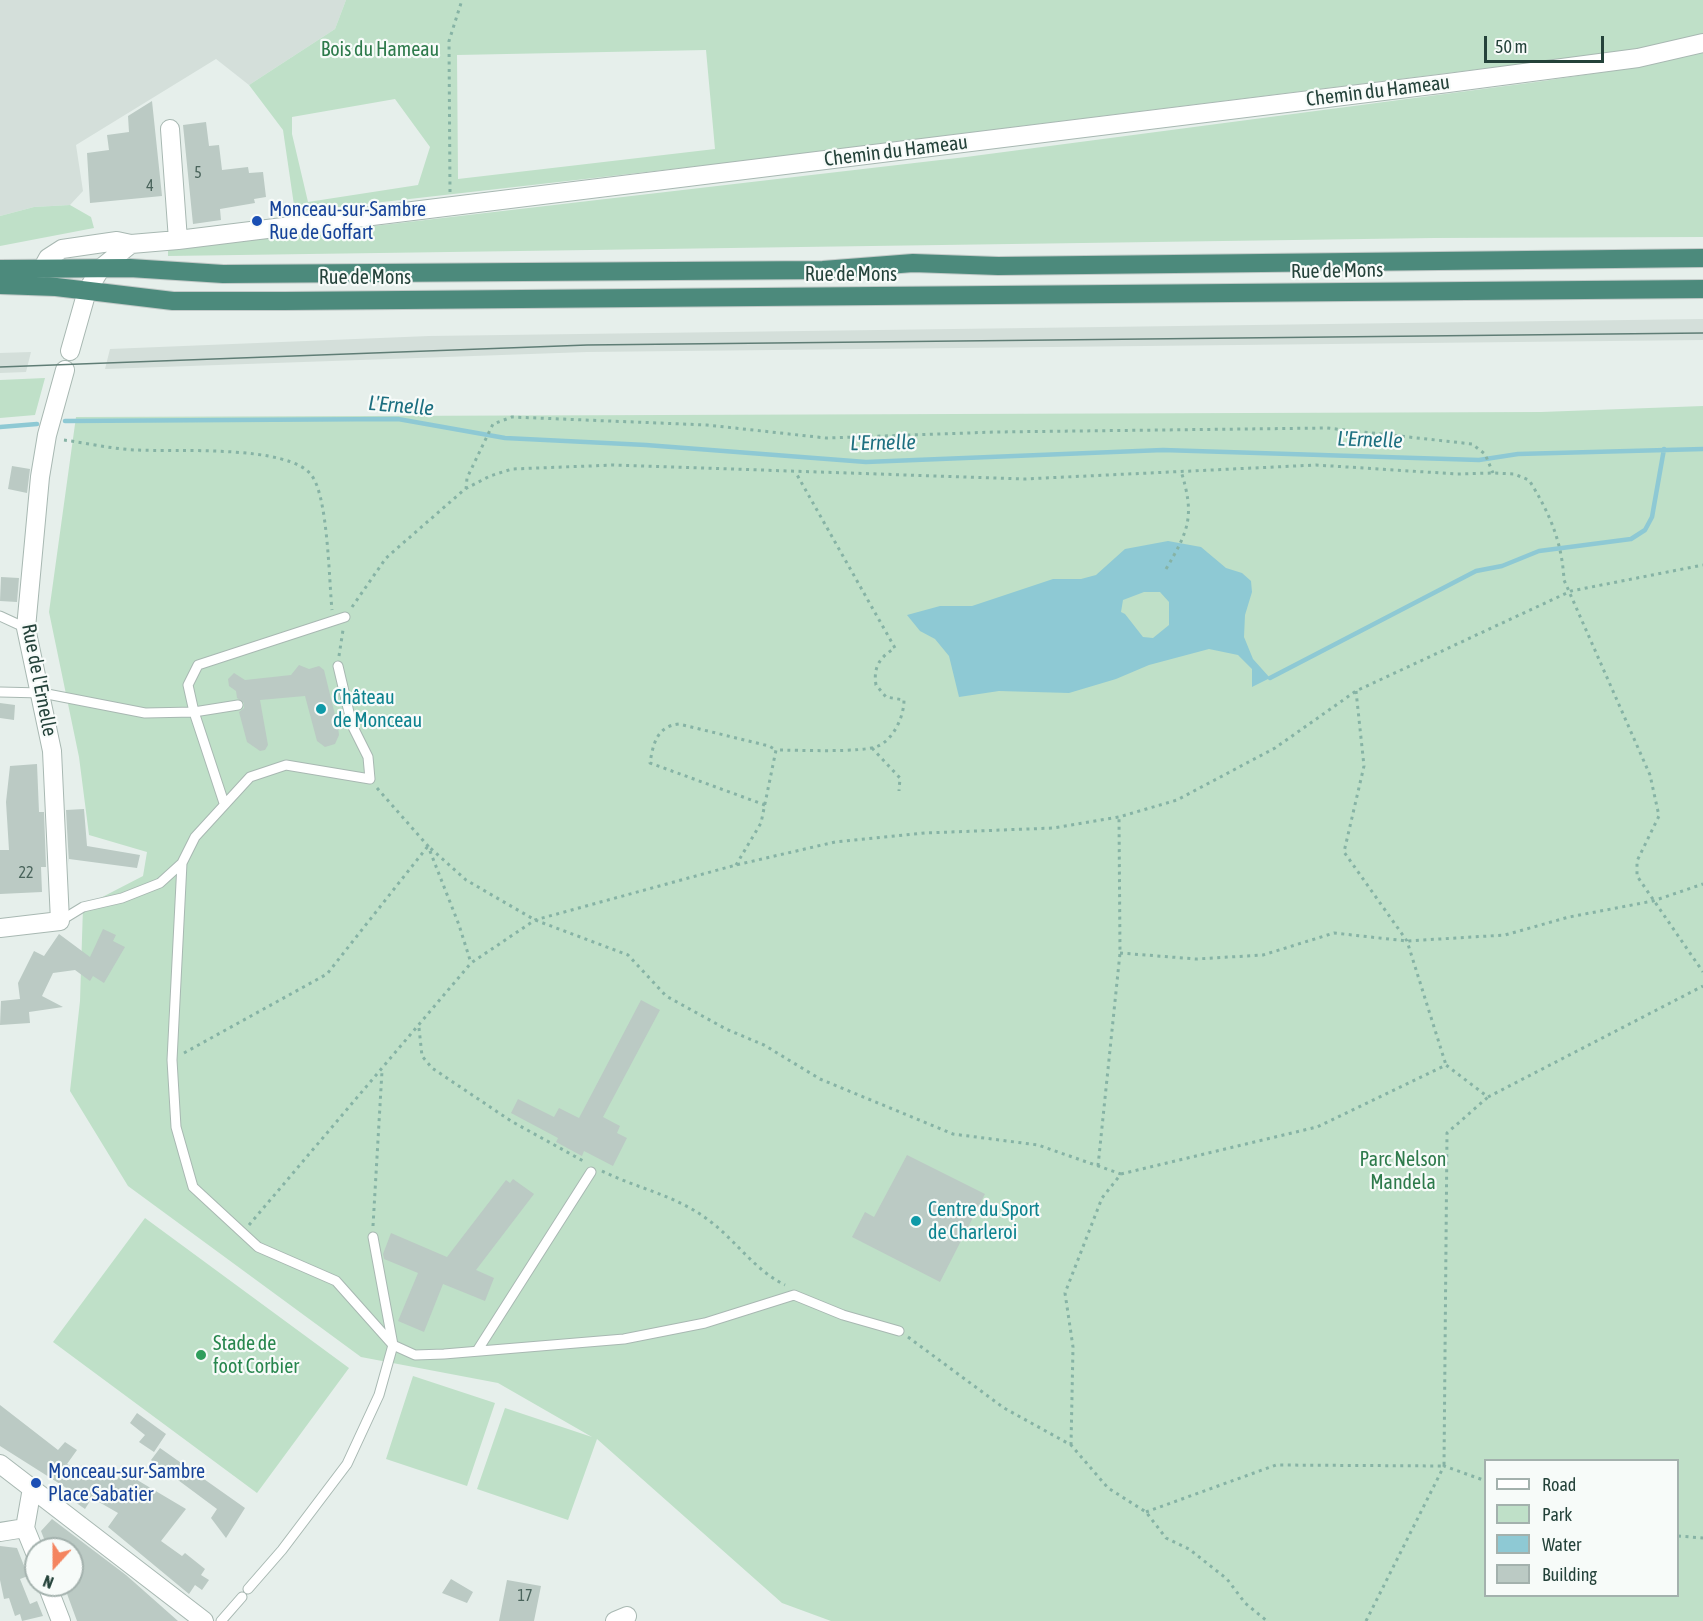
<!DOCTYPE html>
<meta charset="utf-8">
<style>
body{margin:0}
#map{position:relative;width:1703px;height:1621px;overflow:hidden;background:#e6efeb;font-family:"Asap Condensed",sans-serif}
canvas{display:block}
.legend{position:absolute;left:1484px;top:1459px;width:195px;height:138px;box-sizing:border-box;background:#f7fbf9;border:2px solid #a3b1ad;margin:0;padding:8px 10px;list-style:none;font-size:18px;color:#24423a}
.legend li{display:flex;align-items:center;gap:12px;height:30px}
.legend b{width:30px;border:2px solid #a3b1ad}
.north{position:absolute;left:24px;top:1537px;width:60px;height:60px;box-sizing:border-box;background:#f7fbf9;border:2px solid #a3b1ad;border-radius:50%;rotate:201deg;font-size:16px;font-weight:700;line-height:24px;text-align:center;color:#24423a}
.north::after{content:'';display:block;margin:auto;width:21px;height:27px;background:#f4845f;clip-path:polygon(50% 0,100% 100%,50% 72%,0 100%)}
.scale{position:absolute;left:1484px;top:36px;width:120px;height:27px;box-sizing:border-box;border:3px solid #24423a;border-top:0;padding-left:8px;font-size:18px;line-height:21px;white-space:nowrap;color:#24423a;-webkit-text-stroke:4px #f7fbf9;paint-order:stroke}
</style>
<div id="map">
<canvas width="1703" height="1621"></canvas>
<ul class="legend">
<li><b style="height:8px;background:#fff"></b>Road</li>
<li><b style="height:16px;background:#bfe0c8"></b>Park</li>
<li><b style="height:16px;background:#8ec9d4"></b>Water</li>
<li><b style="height:16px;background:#bbcac4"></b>Building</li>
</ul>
<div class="north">N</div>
<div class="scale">50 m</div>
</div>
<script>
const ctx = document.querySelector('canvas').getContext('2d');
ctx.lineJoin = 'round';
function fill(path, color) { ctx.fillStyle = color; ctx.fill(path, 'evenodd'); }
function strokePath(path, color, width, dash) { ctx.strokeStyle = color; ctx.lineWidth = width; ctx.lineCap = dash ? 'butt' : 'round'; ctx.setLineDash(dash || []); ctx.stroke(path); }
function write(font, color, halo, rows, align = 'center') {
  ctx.font = font + ' "Asap Condensed",sans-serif'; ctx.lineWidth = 4.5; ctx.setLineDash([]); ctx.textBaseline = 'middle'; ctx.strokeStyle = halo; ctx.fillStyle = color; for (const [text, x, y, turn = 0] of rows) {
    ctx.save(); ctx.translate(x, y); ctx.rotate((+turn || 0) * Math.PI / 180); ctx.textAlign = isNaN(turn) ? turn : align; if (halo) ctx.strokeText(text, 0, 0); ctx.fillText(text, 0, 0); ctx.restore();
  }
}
fill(new Path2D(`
 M0,0H346L335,29L249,85L216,59L76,145L83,191L70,205L34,207L0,216Z
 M1703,319V340L587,352L105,369L110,349L429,336Z
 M31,352L26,372L0,373V353Z`), '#d4dfda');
fill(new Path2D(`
 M346,0H1703V35L1656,46L1553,60L717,164L295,212L283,130L249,85L335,29ZM706,50L715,149L458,179L457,55ZM395,99L430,147L418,185L308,202L292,134V117Z
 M1703,52V237L1434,238L168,256V250L966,157L1536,82L1645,66Z
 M70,205L91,217L94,228L0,246V216L34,207Z
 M45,378L35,415L0,418V380Z
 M1703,406V1621H831L782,1603L597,1439L568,1520L477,1489L505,1408L592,1437L498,1383L361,1357L128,1186L70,1091L80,1001L83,907L143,876L147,852L89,835L79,757L49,612L76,417L1541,412ZM1486,1460H1678V1596H1486Z
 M145,1218L349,1368L257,1493L53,1342Z
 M413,1376L495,1403L467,1486L386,1459Z`), '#bfe0c8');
fill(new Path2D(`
 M1168,541L1201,547L1226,568L1242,573L1251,581L1252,592L1245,615L1244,637L1253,659L1270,678L1252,687V669L1238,655L1209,649L1149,665L1116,679L1069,693L999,691L959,697L949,656L935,639L920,631L907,615L940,606H972L1053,579H1081L1096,575L1125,549ZM1144,592H1160L1169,602V625L1153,638L1143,637L1125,614L1121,612L1123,600Z`), '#8ec9d4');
strokePath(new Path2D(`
 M65,421L398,419L505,438L646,445L866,462L1163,450L1479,460L1518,454L1703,449
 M0,427L37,424
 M1270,678L1476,571L1502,566L1539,551L1631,539L1645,530L1652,517L1664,449`), '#8ec9d4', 4.5);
fill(new Path2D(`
 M152,101L162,196L90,203L87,153L109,150L107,135L129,132L128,116Z
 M206,122L209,146L219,145L222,170L248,167L249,173L263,172L266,197L254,199L255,203L220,209L221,220L193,224L183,125Z
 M12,466L30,469L27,493L8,489Z
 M1,577L19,578L17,602L0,601Z
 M299,665L309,669L319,666L324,670L338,727L339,735L335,744L325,747L317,741L305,696L260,700L268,745L265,750L260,751L247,742L239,712L244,708V703L237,698L236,691L229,686L228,679L234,673L245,680L291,675Z
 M0,703L15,705L14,720L0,718Z
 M37,764L39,812H44L46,867H41L42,892L0,894V850H9L6,802L10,766Z
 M84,809L87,846L140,855L137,868L69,859V864L66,810Z
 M103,929L116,935L113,941L125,947L104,983L93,976L90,981L75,970L53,973L42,996L63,1007L29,1012L30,1023L0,1025L1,1001L20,999L18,983L34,951L44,956L59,934L90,957Z
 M641,1000L660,1010L603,1117L620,1126L617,1133L627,1138L613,1166L584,1151L582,1156L556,1142L558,1138L511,1113L518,1099L554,1117L559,1108L579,1118Z
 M907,1155L985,1194L940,1282L852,1237L865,1212L874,1217Z
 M513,1179L534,1194L476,1270L494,1278L485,1301L443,1284L424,1332L398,1321L418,1273L384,1259L383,1254L391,1233L447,1257L506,1180L510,1183Z
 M0,1405L58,1450L65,1442L77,1450L67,1464L91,1477L97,1468L117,1480L122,1471L186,1509L161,1541L182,1556L185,1553L205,1569L201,1575L209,1580L202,1590L195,1585L189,1594L108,1527L118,1513L92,1498L85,1509L75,1502L79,1496L0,1446Z
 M137,1413L166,1434L154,1452L139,1442L145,1435L130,1423Z
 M160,1448L245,1508L226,1538L211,1518L217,1509L151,1460Z
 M52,1519L126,1575L178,1621H77L66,1591L72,1588V1549H48L41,1531Z
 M0,1546L17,1548L28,1576L20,1579L30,1604L37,1601L43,1616L22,1621L20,1614L15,1616L9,1598L4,1599L0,1580Z
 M451,1579L473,1592L467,1603L442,1593Z
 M507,1580L541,1586L534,1621H499Z`), '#bbcac4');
const service = new Path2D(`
 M0,616L26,628
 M0,692L42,693L145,713L194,712L188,685L198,665L345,617
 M224,803L194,712L238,705
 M182,863L172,1060L176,1127L193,1187L258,1247L336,1281L393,1345L415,1355L444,1354L624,1339L705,1323L794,1295L843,1315L899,1331
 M60,921L83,907L122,898L160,883L182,863L195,837L250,777L286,765L370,779L368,757L352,725L338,666
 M477,1351L591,1172
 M248,1589L282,1550L347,1464L379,1395L393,1345L373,1237
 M221,1621L242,1597`);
const minor = new Path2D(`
 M170,129L178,240
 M42,269L48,258L62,249L117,241L131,244L178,240L1448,83L1638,58L1703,43
 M70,351L87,291L101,268L131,244
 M0,928L60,921L52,751L26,628L40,477L47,435L65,370
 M0,1464L204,1621
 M25,1528L32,1488
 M25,1528L36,1555
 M0,1532L25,1528
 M47,1585L61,1621
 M615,1621L627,1616`);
const trunk = new Path2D(`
 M0,269L130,268L223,274L823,270L913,263L998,266L1703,258
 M0,285L56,287L173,301H285L1703,289`);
strokePath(service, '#a8b8b2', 11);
strokePath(minor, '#a8b8b2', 20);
strokePath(trunk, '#c2cac8', 20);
strokePath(new Path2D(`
 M450,192L449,41L462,0
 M64,440C87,443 112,449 136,450C174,452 290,444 312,476C328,498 329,580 332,610
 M466,489L467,478L493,424L512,417L707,425L826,438L995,432L1327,428L1472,444L1485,454L1493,473
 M1166,569C1189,530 1195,516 1181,471
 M352,607L386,558L465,489L490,476L512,469L614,465L1024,479L1316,465L1457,474L1493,473L1514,474L1529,480C1549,512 1562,541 1564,580L1650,775L1659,816L1637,861V876L1703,972
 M339,656L343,630
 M1356,691L1364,766L1344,852L1407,941L1446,1065
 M872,748L900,778L899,791
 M377,788L428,846L459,925L471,963
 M765,805L650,763C653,744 657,726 679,724L769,746L776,750
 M736,865L761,823L776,750C797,750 863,753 878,746C894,739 904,716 904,700L886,697L876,685C873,667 880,657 895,648L796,473
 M1120,953L1196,959L1263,955L1334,933L1407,941L1505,935L1569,917L1653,901L1703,884
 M419,1028L422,1056L432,1068L511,1121L585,1162
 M184,1053L327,974L428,846L466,880L535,920L628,955L666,996L726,1029L764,1045L820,1079L953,1134L1038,1145L1121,1174L1102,1198L1065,1293L1073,1347L1071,1445
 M1098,1166L1120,953L1119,817
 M602,1171C636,1188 675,1195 707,1219C735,1239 754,1270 785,1285
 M1121,1174L1317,1127L1446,1065L1488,1097L1703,986
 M249,1225L471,963L535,920L736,865L835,842L925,833L1053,828L1119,817L1177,800L1275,748L1356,691L1571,591L1703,565
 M373,1226L382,1071
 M908,1337L1004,1408L1071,1445L1108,1488L1146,1512L1166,1538L1189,1549L1227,1579L1245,1603L1267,1621
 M1146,1512L1276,1465L1444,1466L1447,1133L1488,1097
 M1678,1536L1703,1538
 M1366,1621L1444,1466L1486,1481`), '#86b3a5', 3, [3, 4.5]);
strokePath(service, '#fff', 9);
strokePath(minor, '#fff', 18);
strokePath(trunk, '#4c8a7c', 18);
strokePath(new Path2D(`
 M0,367L587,345L1703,333`), '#5f7d75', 1.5);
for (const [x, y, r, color] of [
 [257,221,6,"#1a4fb4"],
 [321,709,6,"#0f9aa8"],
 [916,1221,6,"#0f9aa8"],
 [201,1355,6,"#2e9e5b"],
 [36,1483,6,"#1a4fb4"]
]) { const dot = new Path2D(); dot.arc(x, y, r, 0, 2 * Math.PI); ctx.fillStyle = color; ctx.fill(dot); strokePath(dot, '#f7fbf9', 2); }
write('16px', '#4a645c', null, [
 ["5",198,173],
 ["4",150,186],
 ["22",26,873],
 ["17",525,1596]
]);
write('20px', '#2d7a4b', '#f7fbf9', [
 ["Bois du Hameau",380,50],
 ["Parc Nelson",1403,1160],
 ["Mandela",1403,1183]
]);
write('20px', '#24423a', '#f7fbf9', [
 ["Chemin du Hameau",1378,91,-7],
 ["Chemin du Hameau",896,151,-7],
 ["Rue de Mons",1337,271,-1],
 ["Rue de Mons",851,275],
 ["Rue de Mons",365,278],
 ["Rue de l'Ernelle",39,680,79]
]);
write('20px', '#164399', '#f7fbf9', [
 ["Monceau-sur-Sambre",269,210],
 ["Rue de Goffart",269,233],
 ["Monceau-sur-Sambre",48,1472],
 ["Place Sabatier",48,1495]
], 'left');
write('20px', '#0d838f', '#f7fbf9', [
 ["Château",333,698],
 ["de Monceau",333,721],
 ["Centre du Sport",928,1210],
 ["de Charleroi",928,1233]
], 'left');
write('20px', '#27864d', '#f7fbf9', [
 ["Stade de",213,1344],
 ["foot Corbier",213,1367]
], 'left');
write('italic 21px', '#1c6f80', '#f7fbf9', [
 ["L'Ernelle",401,406,5],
 ["L'Ernelle",1370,440,2],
 ["L'Ernelle",883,443,-1]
]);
</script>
